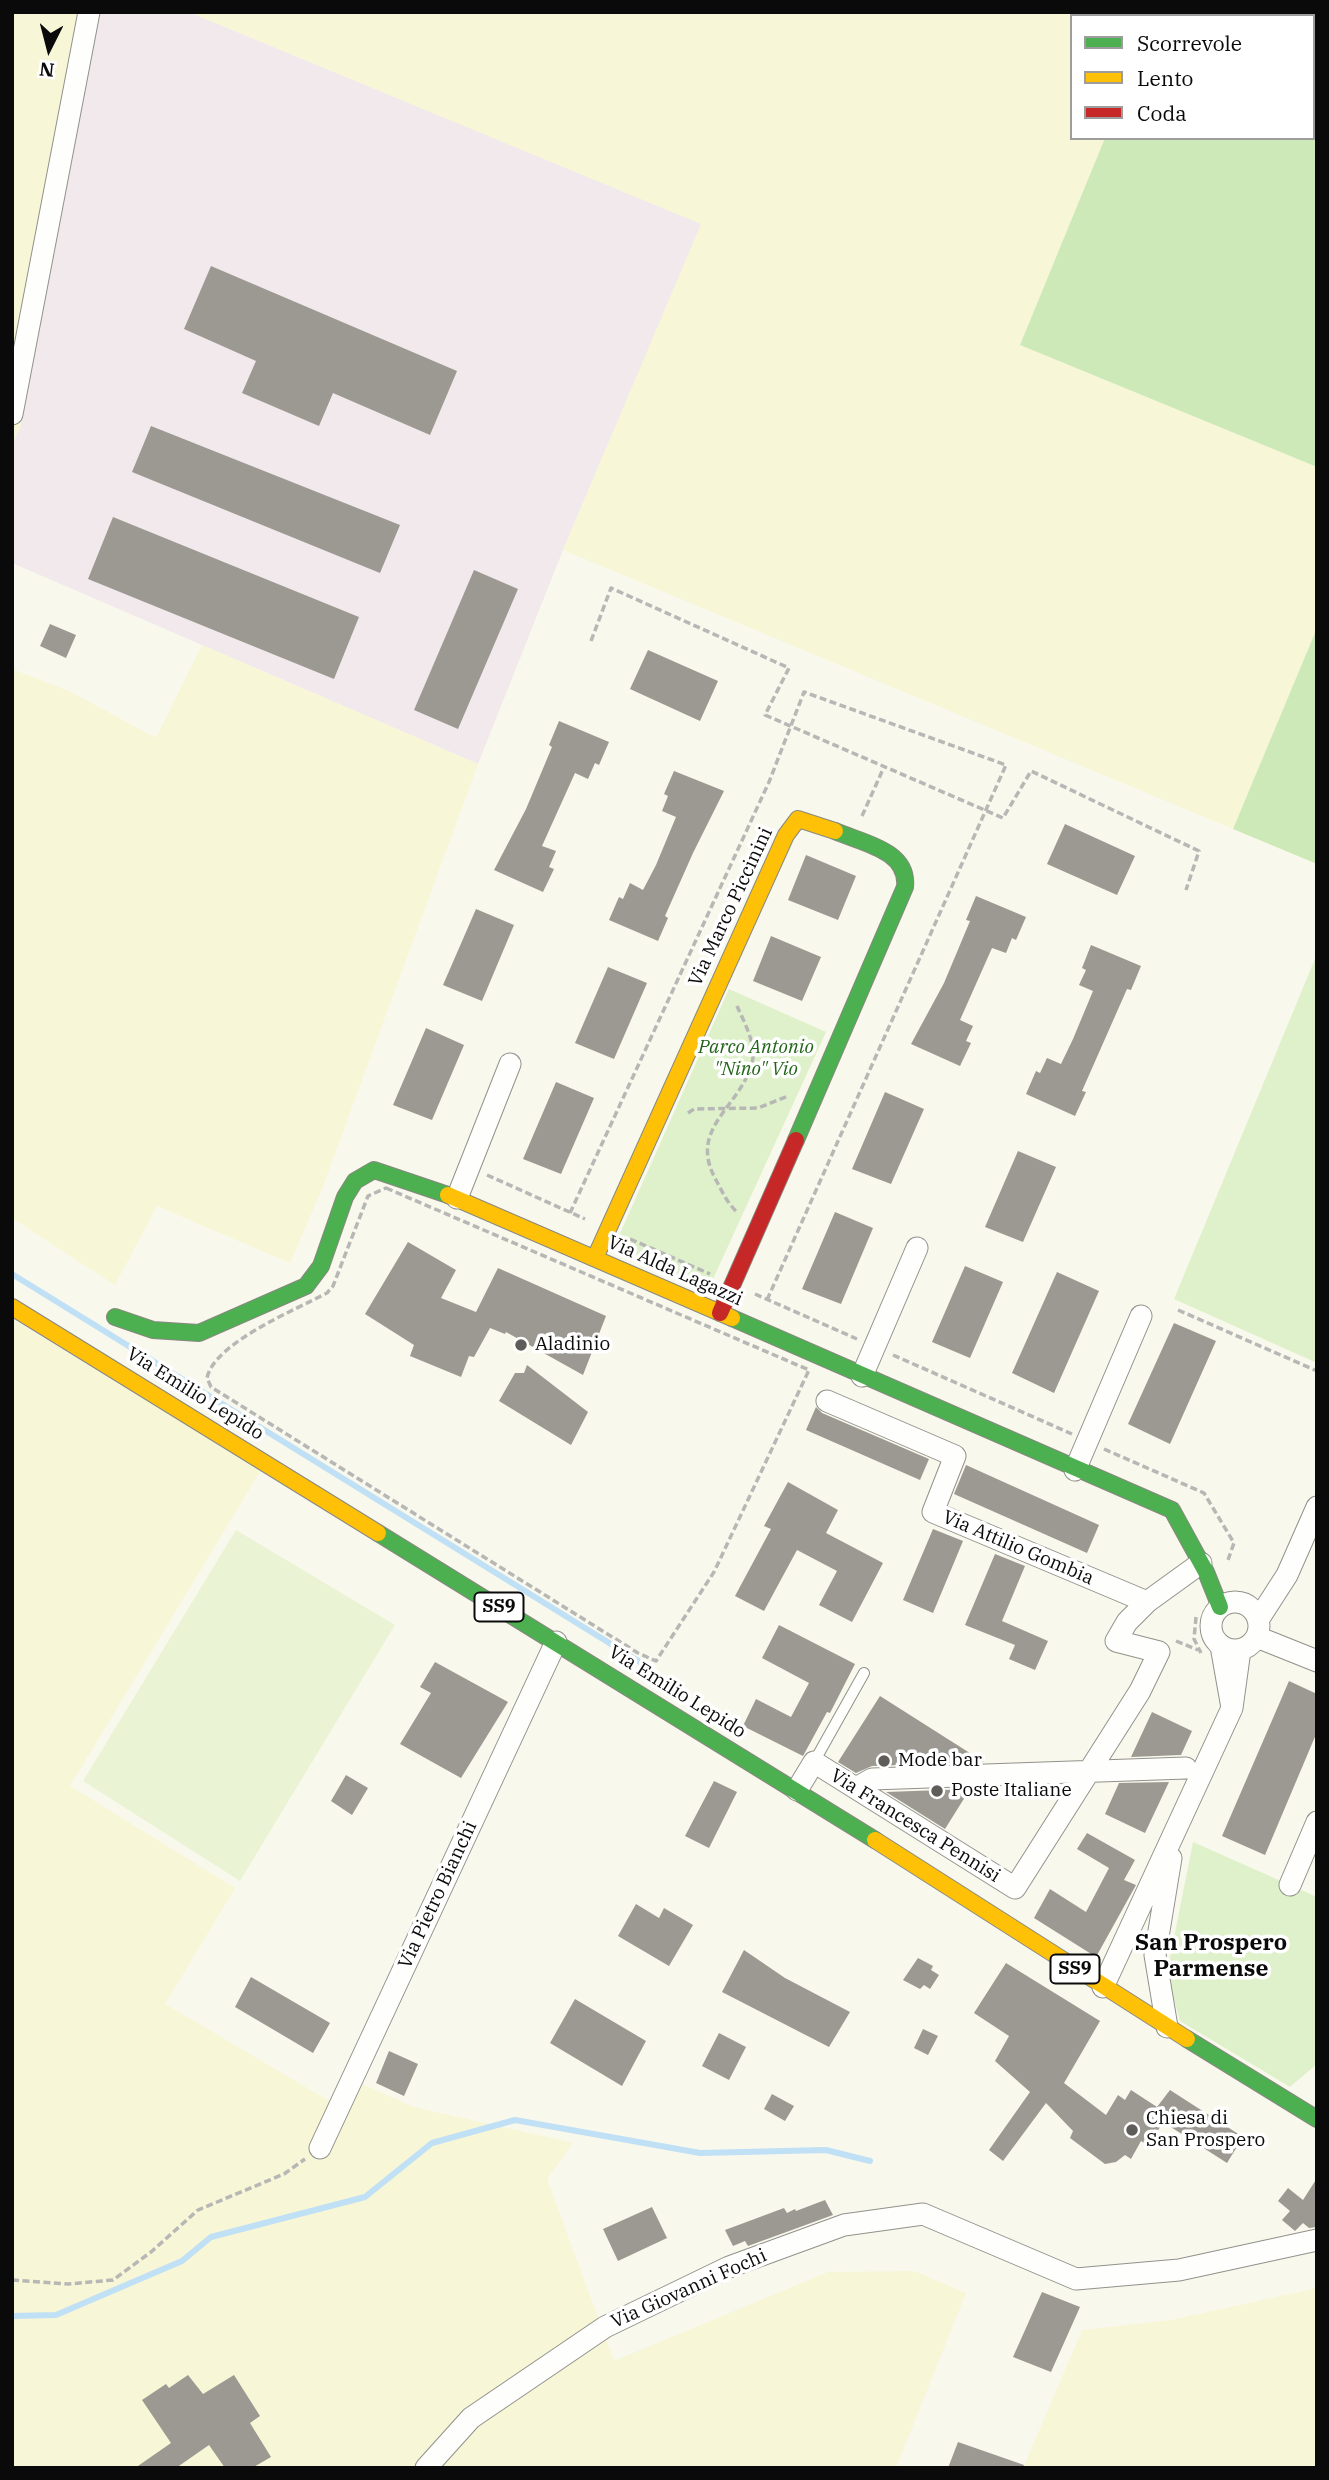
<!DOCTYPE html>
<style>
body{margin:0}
#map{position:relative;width:1329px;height:2480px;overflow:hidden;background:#f9f8ec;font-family:"IBM Plex Serif",serif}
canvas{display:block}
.frame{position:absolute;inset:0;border:14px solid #0a0a0a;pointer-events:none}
.legend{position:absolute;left:1070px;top:14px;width:245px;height:126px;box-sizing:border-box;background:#fff;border:2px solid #9d9d9d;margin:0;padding:9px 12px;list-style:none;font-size:21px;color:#0a0a0a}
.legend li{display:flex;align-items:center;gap:14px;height:35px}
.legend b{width:35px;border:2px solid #9d9d9d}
.north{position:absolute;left:14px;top:14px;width:70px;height:70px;-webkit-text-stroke:5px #fff;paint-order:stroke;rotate:186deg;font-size:19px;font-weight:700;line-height:28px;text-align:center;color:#0a0a0a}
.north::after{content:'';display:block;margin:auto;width:24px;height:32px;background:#0a0a0a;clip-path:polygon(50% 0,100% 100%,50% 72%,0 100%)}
</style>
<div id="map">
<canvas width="1329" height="2480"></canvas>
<div class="frame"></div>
<ul class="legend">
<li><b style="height:9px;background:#4caf50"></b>Scorrevole</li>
<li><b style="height:9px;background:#ffc107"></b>Lento</li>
<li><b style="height:9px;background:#c62828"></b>Coda</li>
</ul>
<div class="north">N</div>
</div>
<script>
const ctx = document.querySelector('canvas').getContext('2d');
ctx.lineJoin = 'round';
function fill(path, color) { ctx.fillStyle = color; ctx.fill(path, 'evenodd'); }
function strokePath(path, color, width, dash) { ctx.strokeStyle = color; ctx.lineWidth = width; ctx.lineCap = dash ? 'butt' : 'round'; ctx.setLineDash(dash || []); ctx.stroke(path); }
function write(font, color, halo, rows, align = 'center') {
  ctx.font = font + ' "IBM Plex Serif",serif'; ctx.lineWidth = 7; ctx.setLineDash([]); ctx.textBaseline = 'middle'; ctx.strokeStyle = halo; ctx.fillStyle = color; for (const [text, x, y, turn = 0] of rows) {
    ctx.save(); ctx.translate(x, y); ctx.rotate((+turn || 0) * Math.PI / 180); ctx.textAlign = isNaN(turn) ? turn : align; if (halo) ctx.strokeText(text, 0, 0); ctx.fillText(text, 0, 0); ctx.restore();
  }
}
fill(new Path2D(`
 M96,12H189L702,224L563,550L478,764L12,563V445L20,428Z`), '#f1e9eb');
fill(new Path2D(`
 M12,12H96L20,428L12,445Z
 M189,12H1156L1155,16H1072V138H1105L1020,345L1317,467V628L1233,829L563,550L701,224Z
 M202,645L478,764L322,1189L290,1263L157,1206L115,1285L12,1218V669L71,692L156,738Z
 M12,1319L261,1470L70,1786L235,1888L165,2004L338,2106L353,2080L414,2107L573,2143L547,2179L614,2361L828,2272L914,2271L966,2293L896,2468H12Z
 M1317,2288V2468H1023L1082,2330L1171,2320Z`), '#f7f6d7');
fill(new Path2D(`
 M1317,954V1363L1174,1299Z
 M729,989L826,1032L708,1290L613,1249Z
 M1193,1842L1317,1897V2064L1290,2087L1180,2021L1167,1973Z`), '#dff1ca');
fill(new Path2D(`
 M1156,12L1317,14V467L1020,345L1105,138H1313V16H1155Z
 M1317,628V864L1233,829Z`), '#cee9b8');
fill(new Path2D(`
 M236,1530L395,1625L240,1881L83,1781Z`), '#eaf4d4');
strokePath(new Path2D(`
 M12,1274L640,1662
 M12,2316L56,2315L182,2261L211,2237L365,2197L432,2143L515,2120L700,2153L826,2150L870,2161`), '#c0e0f6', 6);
fill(new Path2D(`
 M211,266L457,371L430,435L333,393L319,426L242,393L256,361L184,329Z
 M151,426L400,525L380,573L132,472Z
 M113,517L359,617L334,679L88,579Z
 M474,570L518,589L458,729L414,710Z
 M50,624L76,635L66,658L40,646Z
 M648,650L718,681L700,721L630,689Z
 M559,721L609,742L599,765L595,763L588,779L575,773L542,846L556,851L549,867L554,869L543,892L494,870L526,809L552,747L549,745Z
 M674,771L724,791L693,853L665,916L668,918L658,941L609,920L619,897L623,899L630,883L643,890L656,865L676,817L662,811L668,796L664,794Z
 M1065,824L1135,856L1117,895L1047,864Z
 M806,855L856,876L838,920L788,900Z
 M976,896L1026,917L1016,940L1012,938L1006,953L992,948L960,1020L973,1026L966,1041L971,1043L960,1066L911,1044L944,983L970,921L966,920Z
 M476,909L514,925L482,1001L443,985Z
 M771,936L821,957L802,1001L753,981Z
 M1091,945L1141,966L1131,990L1127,989L1082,1091L1086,1092L1075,1116L1026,1094L1036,1071L1040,1073L1047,1058L1061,1064L1073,1039L1093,991L1079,985L1086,970L1082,968Z
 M608,967L647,983L614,1059L575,1043Z
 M426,1028L464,1045L432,1120L393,1105Z
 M556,1082L594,1098L561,1174L523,1159Z
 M885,1092L924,1109L891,1184L852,1169Z
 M1018,1151L1056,1167L1023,1242L985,1227Z
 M835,1212L873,1228L841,1304L802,1289Z
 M408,1242L456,1270L441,1298L476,1312L498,1268L606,1316L583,1375L506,1332L505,1334L490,1328L474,1357L469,1356L461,1377L410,1356L414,1345L365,1314Z
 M965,1266L1003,1282L970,1358L932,1342Z
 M1057,1272L1099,1291L1054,1393L1012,1373Z
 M1174,1323L1216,1341L1170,1444L1128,1424Z
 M527,1365L588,1412L571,1445L499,1401L515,1373H524Z
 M816,1407L822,1413L929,1459L920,1480L806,1430Z
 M966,1465L1099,1525L1087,1553L954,1494Z
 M788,1482L838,1510L826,1533L883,1563L852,1622L819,1605L837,1571L797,1550L764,1611L735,1596L771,1529L764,1526Z
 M933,1529L963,1541L933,1613L903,1600Z
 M995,1554L1025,1566L1002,1621L1048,1641L1035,1670L1009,1659L1015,1645L965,1625Z
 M779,1625L855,1664L830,1713L827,1712L803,1756L743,1726L756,1699L791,1717L809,1683L762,1658Z
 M435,1662L508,1702L461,1778L400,1744L431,1693L420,1687Z
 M1289,1681L1317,1694V1732L1265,1855L1222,1836Z
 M880,1696L984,1762L872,1766L856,1773L838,1762Z
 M1152,1712L1192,1731L1181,1755L1131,1757Z
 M346,1775L368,1788L352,1815L331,1801Z
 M714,1781L737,1792L709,1848L685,1836Z
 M1169,1782L1145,1833L1105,1814L1119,1783Z
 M970,1789L945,1829L886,1792Z
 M1087,1833L1135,1860L1124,1880L1136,1885L1096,1957L1034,1918L1050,1889L1086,1912L1109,1868L1077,1849Z
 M636,1904L659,1918L664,1908L693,1925L669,1966L618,1936Z
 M744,1950L785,1978L850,2012L829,2047L722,1992Z
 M918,1958L933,1966L931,1970L939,1975L930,1989L924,1985L920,1989L903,1980Z
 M1006,1963L1100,2021L1064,2083L1106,2115L1118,2095L1125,2100L1131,2090L1157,2107L1170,2090L1243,2137L1227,2163L1163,2122L1149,2146L1141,2141L1131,2159L1125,2155L1116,2162L1105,2164L1070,2138L1073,2131L1046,2103L1003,2161L989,2150L1030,2092L995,2061L1009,2036L974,2013Z
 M251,1977L330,2023L313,2053L235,2007Z
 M575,1999L646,2041L622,2086L550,2043Z
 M923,2029L938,2036L928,2055L914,2048Z
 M719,2033L746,2047L729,2080L702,2066Z
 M389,2051L418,2064L404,2096L376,2083Z
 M772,2094L794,2106L785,2121L764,2109Z
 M1317,2178V2227L1309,2228L1303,2223L1295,2231L1282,2220L1290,2211L1278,2201L1288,2188L1303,2200Z
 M825,2200L833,2215L748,2246L745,2241L733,2246L725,2230L784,2208L787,2213L795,2209L796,2211Z
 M652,2207L667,2238L618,2261L603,2229Z
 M1042,2292L1080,2307L1051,2372L1013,2357Z
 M188,2375L203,2394L234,2375L260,2416L250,2423L271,2457L252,2468H225L209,2445L176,2468H135L171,2443L142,2400L166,2384L169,2388Z
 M958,2442L1024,2465L1023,2468H948Z`), '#9c9993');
const lane = new Path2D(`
 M814,1762L864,1673`);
const street = new Path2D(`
 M12,414L89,12
 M457,1198L510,1064
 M862,1376L917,1248
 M827,1401L955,1456L933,1512L1147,1602L1201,1563
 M1075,1470L1141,1316
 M1211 1626a24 24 0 1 1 48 0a24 24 0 1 1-48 0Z
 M1258,1620L1287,1575L1317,1507
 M1257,1637L1317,1661
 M1221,1646L1232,1708L1240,1650
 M856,1788L872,1779L1186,1768
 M797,1790L814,1762L1015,1888L1140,1691L1159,1652L1116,1641L1127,1622L1147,1602
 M1290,1885L1317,1822
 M1103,1987L1232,1708
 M1167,2027L1155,1955L1171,1858
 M320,2148L556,1642
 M426,2468L471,2418L605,2327L729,2267L844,2225L923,2214L1076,2279L1179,2270L1317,2240`);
const fast = new Path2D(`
 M796,1140L905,887C909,850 862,843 835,831
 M115,1317L153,1330L199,1333L306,1286L321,1266L345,1197L355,1181L374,1170L448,1195
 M732,1318L1172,1510L1206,1572L1220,1607
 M378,1533L875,1840
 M1187,2039L1317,2119`);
const slow = new Path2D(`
 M448,1195L732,1318
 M595,1258L786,835L798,819L835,831
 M12,1307L378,1533
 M875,1840L1187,2039`);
const jam = new Path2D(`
 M720,1313L796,1140`);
strokePath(lane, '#92918c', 12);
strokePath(street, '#92918c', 23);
strokePath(fast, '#888882', 18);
strokePath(slow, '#888882', 18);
strokePath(jam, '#888882', 18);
strokePath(new Path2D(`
 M591,641L611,588L789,668L765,715L1003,818L1031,771L1199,851L1186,890
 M862,816L884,767
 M737,1006C744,1022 757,1045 752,1063C740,1108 687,1128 716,1180C722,1191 727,1203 737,1212
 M688,1113L694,1109L758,1108L788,1096
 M487,1175L585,1219
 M386,1188L809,1370L714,1572L656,1661L638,1653L211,1387L207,1378C214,1343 295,1310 327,1293L333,1286L368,1196Z
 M570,1213L769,782L804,692L1006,765L767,1300
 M630,1239L710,1274
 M755,1294L857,1339
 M1178,1310L1317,1371
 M893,1355L1072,1434
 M1104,1449L1204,1493L1234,1543L1228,1560
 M1196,1617L1194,1639L1201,1653
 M1176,1641L1198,1650
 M12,2280L68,2284L113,2280L151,2252L198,2210L284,2174L305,2159`), '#b7b7b5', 3.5, [7, 3.5]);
strokePath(lane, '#fefefc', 10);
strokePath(street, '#fefefc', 21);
strokePath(fast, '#4caf50', 16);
strokePath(slow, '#ffc107', 16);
strokePath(jam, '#c62828', 16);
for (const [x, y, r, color] of [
 [521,1345,7,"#5e5d59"],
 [884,1761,7,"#5e5d59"],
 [937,1791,7,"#5e5d59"],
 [1132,2130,7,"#5e5d59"]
]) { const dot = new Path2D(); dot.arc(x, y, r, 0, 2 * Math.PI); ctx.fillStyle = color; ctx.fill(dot); strokePath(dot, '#fff', 2.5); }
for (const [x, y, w] of [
 [499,1607,49],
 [1075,1969,49]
]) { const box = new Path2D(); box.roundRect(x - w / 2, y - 14.5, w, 29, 5); ctx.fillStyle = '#fff'; ctx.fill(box); strokePath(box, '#0a0a0a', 2); }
write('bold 18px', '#0a0a0a', null, [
 ["SS9",499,1607],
 ["SS9",1075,1969]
]);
write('19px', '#0a0a0a', '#fff', [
 ["Via Marco Piccinini",731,907,-65],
 ["Via Alda Lagazzi",675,1271,24],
 ["Via Emilio Lepido",195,1394,32],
 ["Via Attilio Gombia",1018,1548,23],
 ["Via Emilio Lepido",677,1692,32],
 ["Via Francesca Pennisi",915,1826,32],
 ["Via Pietro Bianchi",438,1895,-65],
 ["Via Giovanni Fochi",689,2289,-24]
]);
write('italic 19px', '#226418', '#fff', [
 ["Parco Antonio",756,1048],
 ["\"Nino\" Vio",756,1070]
]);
write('19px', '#0a0a0a', '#fff', [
 ["Aladinio",535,1345],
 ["Mode bar",898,1761],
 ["Poste Italiane",951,1791],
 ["Chiesa di",1146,2119],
 ["San Prospero",1146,2141]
], 'left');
write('bold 23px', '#0a0a0a', '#fff', [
 ["San Prospero",1211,1943],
 ["Parmense",1211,1969]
]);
</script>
